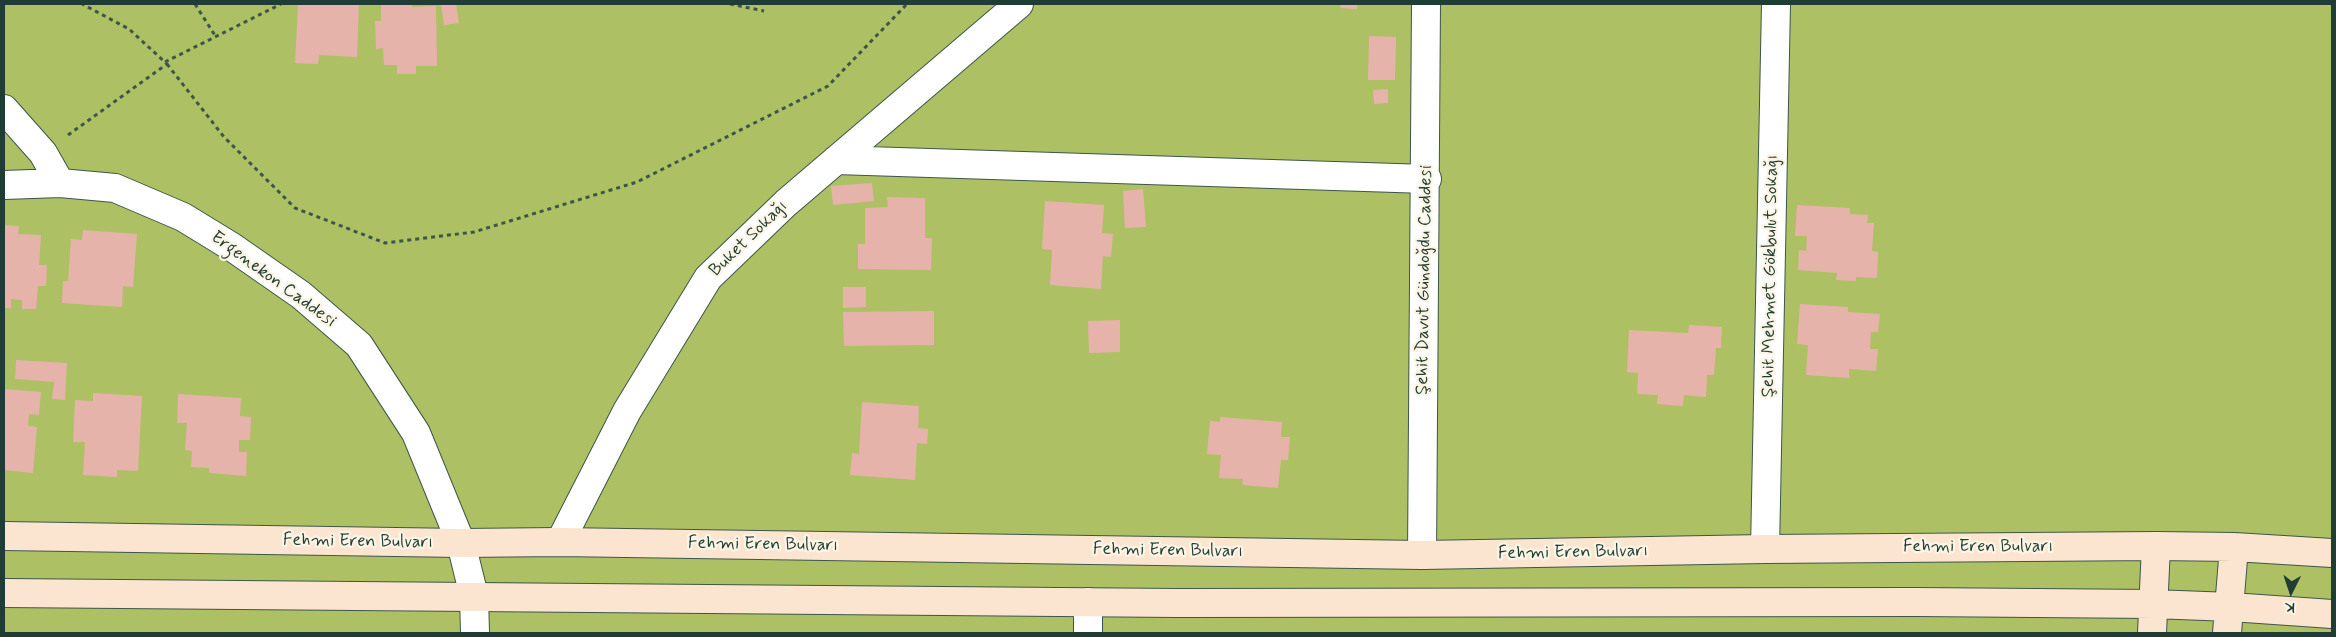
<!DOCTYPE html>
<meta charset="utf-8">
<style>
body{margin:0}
#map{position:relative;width:2336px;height:637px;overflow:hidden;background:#ede3c3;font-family:Mynerve,sans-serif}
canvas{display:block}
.frame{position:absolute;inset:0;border:5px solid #1f3d34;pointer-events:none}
.north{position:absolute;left:2266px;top:567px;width:50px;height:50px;-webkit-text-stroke:4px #fcf5e5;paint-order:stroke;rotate:184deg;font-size:14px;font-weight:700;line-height:20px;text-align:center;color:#1f3d34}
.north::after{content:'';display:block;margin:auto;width:18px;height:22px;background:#1f3d34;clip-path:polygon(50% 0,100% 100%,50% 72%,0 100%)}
</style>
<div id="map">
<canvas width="2336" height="637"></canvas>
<div class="frame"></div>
<div class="north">K</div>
</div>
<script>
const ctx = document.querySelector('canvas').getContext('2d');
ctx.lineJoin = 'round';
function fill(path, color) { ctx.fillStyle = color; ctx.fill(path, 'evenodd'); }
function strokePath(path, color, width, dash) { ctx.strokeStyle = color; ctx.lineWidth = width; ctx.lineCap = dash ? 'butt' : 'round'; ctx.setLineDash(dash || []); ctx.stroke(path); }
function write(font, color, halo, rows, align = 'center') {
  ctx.font = font + ' Mynerve,sans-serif'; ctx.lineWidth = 4.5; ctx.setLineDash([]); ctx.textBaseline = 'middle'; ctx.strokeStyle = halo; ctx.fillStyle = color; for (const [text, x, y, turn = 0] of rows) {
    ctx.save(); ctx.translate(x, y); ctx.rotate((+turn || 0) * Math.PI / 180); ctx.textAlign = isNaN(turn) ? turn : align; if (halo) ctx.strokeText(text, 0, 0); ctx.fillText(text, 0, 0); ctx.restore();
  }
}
fill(new Path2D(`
 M4,4H2332V633H4Z`), '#adc064');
fill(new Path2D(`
 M298,4L359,5L357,57L319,55L318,64L295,63Z
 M381,4H412V7L436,6L437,66H416V74H397V65H384L383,48L376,49L375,21H381Z
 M441,4H456L459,23L444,25Z
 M1341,4H1357V9L1340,8Z
 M1369,36L1396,37L1395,80H1368Z
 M1388,89V103L1374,104L1373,90Z
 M872,183L874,201L833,205L831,186Z
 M1143,189L1146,227L1125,228L1123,191Z
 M887,197L925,198V238H932L931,270L858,269V244H865V208L888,207Z
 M1045,201L1104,205L1102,233L1113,234L1111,257L1103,256L1101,289L1050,285L1052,250L1042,249Z
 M1797,205L1850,208V214L1868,215L1867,223H1874L1872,251L1878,252L1877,278L1856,277V281L1836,280L1837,273L1798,270L1799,250L1806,251L1807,236H1795Z
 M4,225L19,226L18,234L41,235L39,265H47L46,286H38L36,309H22V300L11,299V308H4Z
 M83,230L137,234L133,287L123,286L122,307L62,303L63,281H68L71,239L82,240Z
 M843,287H866V307L843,308Z
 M1800,304L1848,307V312L1880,314L1878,332H1871L1870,349H1878L1876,371L1849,369V378L1806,375L1808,345L1797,344Z
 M934,311V345L844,346L843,312Z
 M1120,320V352L1089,353L1088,321Z
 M1689,325L1722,327L1721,348H1716L1714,375H1707L1706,397L1684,395L1683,406L1657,404L1658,395L1637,394L1638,373L1627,372L1629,330L1688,333Z
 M16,360L67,363L65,400L52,399L54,382L15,379Z
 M4,389L41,392L39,415L29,414L28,426L37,427L33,473L4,470Z
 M93,393L142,396L138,471L117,470V477L83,475L85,442H73L75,400L93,401Z
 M178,394L241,398L240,416L251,417L250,440H239V452H247L246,476L209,473V468L191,467L192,451L185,450L187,423H177Z
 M862,402L919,406L918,428L928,429L927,444L917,443L915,480L850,475L852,453L859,454Z
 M1220,417L1282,422L1281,437H1290L1288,460H1281L1278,488L1242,485L1243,479L1219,478L1221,455L1207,454L1210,421L1220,422Z`), '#e6b3aa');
const street = new Path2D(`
 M4,109L43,153L60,183L115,188L183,217L232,247L301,295L359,345L416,433L461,543L474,596L475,633
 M836,160L1427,179
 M4,185L60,183
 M560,542L627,411L708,278L786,203L1019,4
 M1765,549L1776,4
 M1422,555L1426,4
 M1088,602V633`);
const secondary = new Path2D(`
 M4,536L461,543L560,542L1422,555L1765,549L2156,546L2234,547L2332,553
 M4,593L1177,603L1917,602L2153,604L2231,607L2332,614
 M2152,633L2156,546
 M2227,633L2234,547`);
strokePath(street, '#3e5649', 30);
strokePath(secondary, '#3e5649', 30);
strokePath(new Path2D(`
 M195,4L216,37
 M730,4L764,11
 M165,62L281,4
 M167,64L224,137L295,208L385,243L474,232L637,182L828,86L907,4
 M68,135L167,64L129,29L82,4`), '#3e5649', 3, [4, 4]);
strokePath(street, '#fff', 28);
strokePath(secondary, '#fce5d0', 28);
write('18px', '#1f3d34', '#fcf5e5', [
 ["Buket Sokağı",749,239,-44],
 ["Şehit Mehmet Gökbulut Sokağı",1771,276,-89],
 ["Ergenekon Caddesi",273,280,36],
 ["Şehit Davut Gündoğdu Caddesi",1425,280,-89],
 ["Fehmi Eren Bulvarı",358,542,1],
 ["Fehmi Eren Bulvarı",763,545,1],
 ["Fehmi Eren Bulvarı",1978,547],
 ["Fehmi Eren Bulvarı",1168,551,1],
 ["Fehmi Eren Bulvarı",1573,553,-1]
]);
</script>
